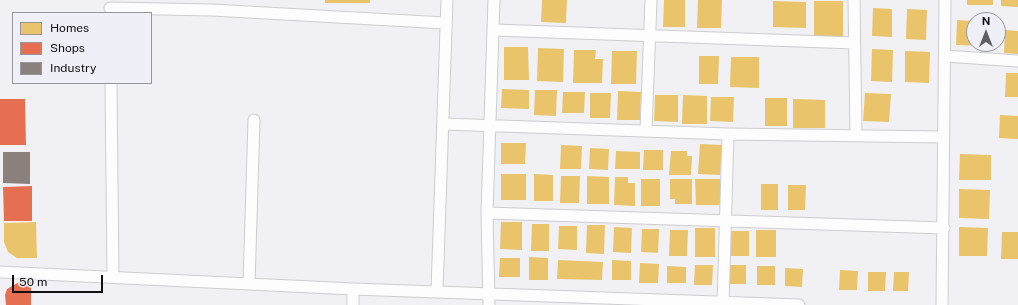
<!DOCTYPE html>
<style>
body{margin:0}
#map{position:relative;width:1018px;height:305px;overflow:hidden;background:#f1f1f5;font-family:"Public Sans",sans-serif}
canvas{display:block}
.legend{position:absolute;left:12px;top:12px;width:140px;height:72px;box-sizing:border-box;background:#efeff7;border:1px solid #96969c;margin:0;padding:5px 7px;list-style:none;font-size:12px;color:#101013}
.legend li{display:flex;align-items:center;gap:8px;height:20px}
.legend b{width:20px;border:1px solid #96969c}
.north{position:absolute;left:966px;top:12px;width:40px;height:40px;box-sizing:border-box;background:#efeff7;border:1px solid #96969c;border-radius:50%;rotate:0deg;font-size:11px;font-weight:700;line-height:16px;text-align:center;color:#101013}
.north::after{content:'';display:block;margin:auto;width:14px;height:18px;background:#5f5f62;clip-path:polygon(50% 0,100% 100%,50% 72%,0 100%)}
.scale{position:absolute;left:12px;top:275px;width:91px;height:18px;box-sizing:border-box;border:2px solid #101013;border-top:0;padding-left:5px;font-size:12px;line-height:14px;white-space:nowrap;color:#101013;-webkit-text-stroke:3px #efeff7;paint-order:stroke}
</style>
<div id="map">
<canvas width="1018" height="305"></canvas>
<ul class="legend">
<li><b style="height:11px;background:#e9c46a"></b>Homes</li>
<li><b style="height:11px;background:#e76f51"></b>Shops</li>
<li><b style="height:11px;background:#8a817c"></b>Industry</li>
</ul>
<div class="north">N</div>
<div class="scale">50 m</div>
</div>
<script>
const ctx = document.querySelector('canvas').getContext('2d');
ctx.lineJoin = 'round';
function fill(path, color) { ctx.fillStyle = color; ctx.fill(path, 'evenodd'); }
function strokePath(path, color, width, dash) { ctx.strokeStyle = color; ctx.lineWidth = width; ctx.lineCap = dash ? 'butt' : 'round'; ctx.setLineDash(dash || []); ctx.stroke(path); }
fill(new Path2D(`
 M325,0H370V3H325Z
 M542,0H567L566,23L541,22Z
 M664,0H685V27H663Z
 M698,0H722L721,28H697Z
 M967,0H993V5H967Z
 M1001,0H1018V7L1001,6Z
 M773,1L806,2V28L773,27Z
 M814,1H843V41H814Z
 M873,8L892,9V37L872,36Z
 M907,9L927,10L926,40L906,39Z
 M957,20L974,21V44H989V46L956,45Z
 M1005,30L1018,31V54L1004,53Z
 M504,47H528L529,80H504Z
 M538,48L564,49L563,82L537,81Z
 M872,49L893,50L892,82L871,81Z
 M574,50H596L595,59H603L602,83H573Z
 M612,51H637L636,84H611Z
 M905,51L930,52L929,83L905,82Z
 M699,56H719L718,84H699Z
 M731,57H759V88L730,87Z
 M1006,73H1018V97H1005Z
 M502,89L529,90V109L501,108Z
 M535,90H557L556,116L534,115Z
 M618,91L641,92L640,120H617Z
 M563,92H585L584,113H562Z
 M590,93H611L610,118H590Z
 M865,93L891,94L889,122L863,121Z
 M655,95H678V122L654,121Z
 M683,95L707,96V124H682Z
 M711,97H734L733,122L710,121Z
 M765,98H787V126H765Z
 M793,99L825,100V128H793Z
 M1000,115L1018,116V139L999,138Z
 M501,143H526L525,164H501Z
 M700,144L722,145L720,175L698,174Z
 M561,145L582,146L581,169H560Z
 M590,148L609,149L608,170L589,169Z
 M644,150H663V170H643Z
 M616,151L640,152V169H615Z
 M671,151H687V156H692L691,175H669Z
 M960,154L991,155V180H959Z
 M501,174H526V200H501Z
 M534,174L553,175V201H534Z
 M561,176H580L579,203H560Z
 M587,176L609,177V204H587Z
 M615,177H628V183H635V206L614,205Z
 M641,179H660V206H641Z
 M670,179H692V204H675V199H670Z
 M695,179H720V205H696Z
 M761,184H778V210H761Z
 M788,185H806L805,210H788Z
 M959,189L990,190L989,219L959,218Z
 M36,222L37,258H17L8,252L4,242V223Z
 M501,222H522V250L500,249Z
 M532,224H549V251H531Z
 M587,225H605L604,254L586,253Z
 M559,226H577V250L558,249Z
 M614,227L632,228L631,253L613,252Z
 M959,227L988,228L987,256H959Z
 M695,228H715V257H695Z
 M642,229H659L658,253L641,252Z
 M670,230H688L687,256H669Z
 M756,230H776V257H756Z
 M731,231H749V256H731Z
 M1002,232H1018V259H1001Z
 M529,257L548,258V280H529Z
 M500,258H520V277H499Z
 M558,260L603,262L602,280L557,279Z
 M612,260L631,261V280H612Z
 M640,263L659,264L658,283H639Z
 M695,265H713L712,285H694Z
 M729,265H746V284H729Z
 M667,266L686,267V283H667Z
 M757,266H775V285H757Z
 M785,268L803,269L802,287L785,286Z
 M840,270L858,271L857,290H839Z
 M868,272H886L885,291H868Z
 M894,272H909L908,291H893Z`), '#e9c46a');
fill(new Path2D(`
 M0,99H25L26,145H0Z
 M32,186V221H4L3,187Z
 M19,282H31V305H6L5,295L7,289Z`), '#e76f51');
fill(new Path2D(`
 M3,152H30V184L3,183Z`), '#8a817c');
const street = new Path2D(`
 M854,0L856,136
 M110,8L212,10L445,23
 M494,30L854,43
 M945,56L1018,61
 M111,83L113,277
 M444,124L728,134L943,137
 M646,131L651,0
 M487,213L944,228
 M0,272L353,289L799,305
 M249,284L254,120
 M353,289V305
 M437,291L447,0
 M489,305L487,213L494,0
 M723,305L728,134
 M942,305L945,0`);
strokePath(street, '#cdcdcf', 13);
strokePath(street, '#fdfdfe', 11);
</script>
